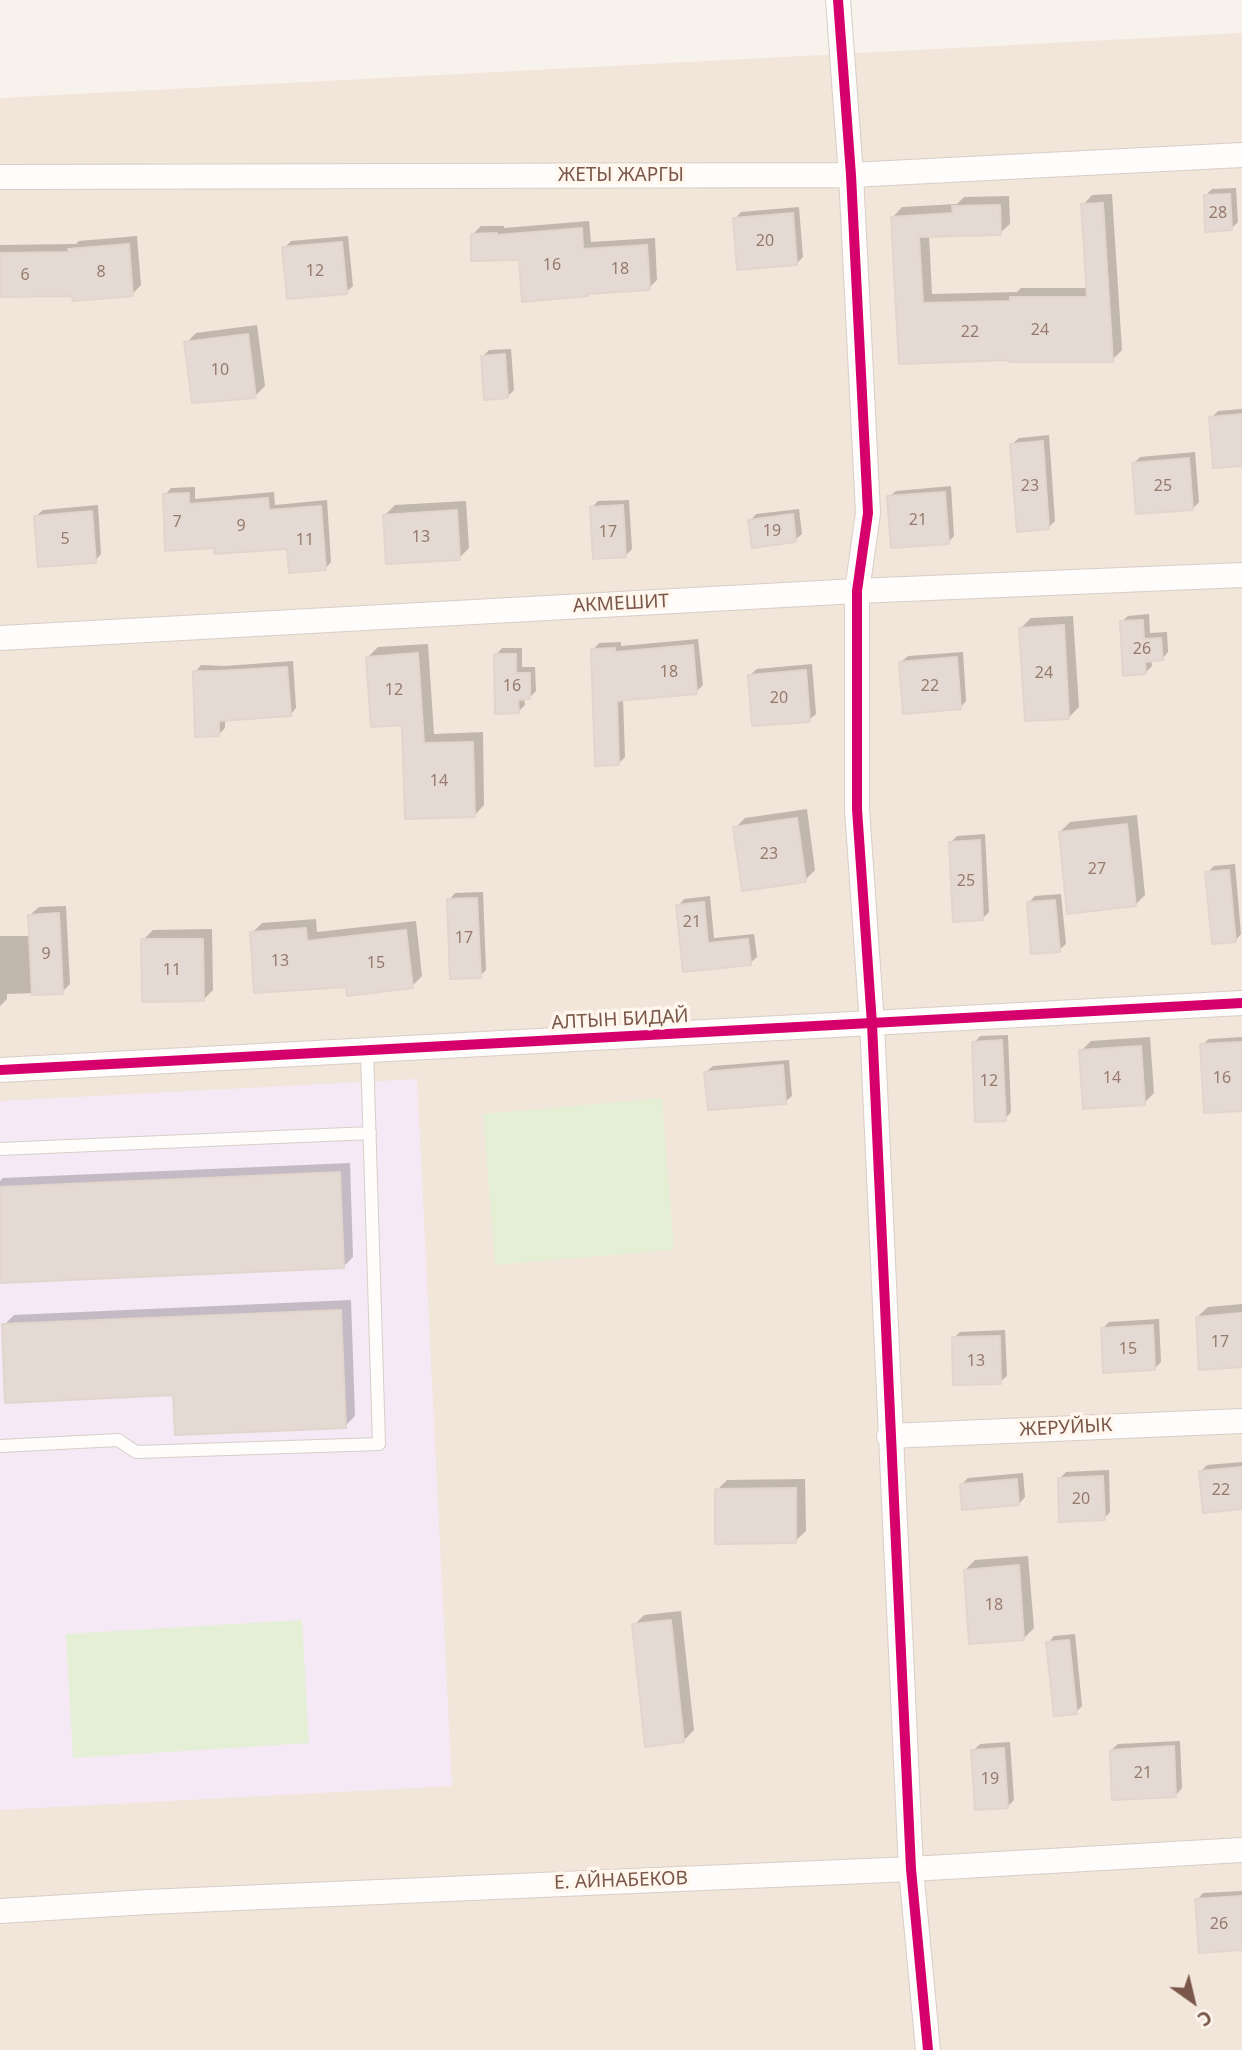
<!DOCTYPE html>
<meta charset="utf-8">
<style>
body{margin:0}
#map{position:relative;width:1242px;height:2050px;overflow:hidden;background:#f8f2ec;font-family:"Noto Sans",sans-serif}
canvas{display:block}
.north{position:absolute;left:1158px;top:1966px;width:70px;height:70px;-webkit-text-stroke:5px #fff7ee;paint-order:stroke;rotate:146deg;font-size:19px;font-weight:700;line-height:28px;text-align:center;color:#7a5748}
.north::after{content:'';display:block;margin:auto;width:24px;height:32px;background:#7a5748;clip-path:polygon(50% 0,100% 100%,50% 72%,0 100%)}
</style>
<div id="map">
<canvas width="1242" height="2050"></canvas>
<div class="north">С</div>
</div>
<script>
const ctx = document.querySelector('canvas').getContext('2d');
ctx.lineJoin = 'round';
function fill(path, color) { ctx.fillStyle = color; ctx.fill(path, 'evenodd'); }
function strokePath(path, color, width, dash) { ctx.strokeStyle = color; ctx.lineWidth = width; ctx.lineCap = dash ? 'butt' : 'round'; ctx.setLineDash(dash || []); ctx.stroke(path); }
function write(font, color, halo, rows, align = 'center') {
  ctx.font = font + ' "Noto Sans",sans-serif'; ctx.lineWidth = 7; ctx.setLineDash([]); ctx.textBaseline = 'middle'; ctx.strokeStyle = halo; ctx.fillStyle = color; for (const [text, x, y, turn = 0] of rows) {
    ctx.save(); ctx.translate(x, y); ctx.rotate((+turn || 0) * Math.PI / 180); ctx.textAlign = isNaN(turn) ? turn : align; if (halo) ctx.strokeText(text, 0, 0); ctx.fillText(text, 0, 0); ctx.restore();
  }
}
fill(new Path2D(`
 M1242,33V2050H0V98Z`), '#f2e5d9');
fill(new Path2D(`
 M417,1079L452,1786L0,1810V1101Z`), '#f4e9f4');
fill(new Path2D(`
 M662,1098L674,1250L495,1265L483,1114Z
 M302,1620L309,1743L73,1758L66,1634Z`), '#e5efd5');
fill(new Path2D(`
 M1236,188L1238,222L1231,229L1205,196L1212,189Z
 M1112,194L1122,350L1112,360L1011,358L901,362L893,217L902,207L957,204L964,197L1009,196L1010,224L1000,233L929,235L932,294L1017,292L1021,288H1088L1083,205L1092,195Z
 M799,207L803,257L797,263L735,219L741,212Z
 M589,221L591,242L655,238L657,280L649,288L589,292L587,294L473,234L481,226H504V228Z
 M137,236L141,285L132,294L0,296V245L76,244L79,241Z
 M348,236L353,286L346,292L284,248L291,241Z
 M257,325L265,386L255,396L186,343L196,333Z
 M511,349L514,390L507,397L482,357L489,350Z
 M1242,409V464L1211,418L1218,411Z
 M1049,435L1055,521L1048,528L1012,444L1019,438Z
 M1195,452L1199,502L1193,508L1134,463L1140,457Z
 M951,486L954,536L948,542L889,497L896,491Z
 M195,487V499L274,492L275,505L327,500L331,562L325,569L289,547L165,495L171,488Z
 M629,500L632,549L626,555L592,507L598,501Z
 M466,501L469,548L459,558L384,516L395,505Z
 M98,505L101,554L95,561L36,516L43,510Z
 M799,509L802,534L795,540L750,521L756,514Z
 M1149,614L1150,633L1167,632L1168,652L1162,659H1151L1152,666L1145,673L1121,622L1128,616Z
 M1073,616L1079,707L1069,717L1021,628L1031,618Z
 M698,639L703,685L696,692L623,698L625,757L618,764L593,650L599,643L621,642V646Z
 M428,644L434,734L483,732L484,805L474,816L403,724L368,657L378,647Z
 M502,648H522V667H535L536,691L529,698H524L525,705L518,712L496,655Z
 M963,652L966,701L960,708L901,662L908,656Z
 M293,661L296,708L290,715L225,719V728L218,735L195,672L201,665L225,666Z
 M812,664L816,714L809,720L750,675L757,669Z
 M807,809L815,870L805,880L735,828L745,818Z
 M1137,815L1145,895L1135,905L1060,832L1070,822Z
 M985,834L989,912L982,919L951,842L957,836Z
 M1235,864L1241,934L1235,941L1207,873L1214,866Z
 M483,892L486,970L480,976L449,900L455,893Z
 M1061,894L1066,944L1059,950L1028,903L1035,896Z
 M710,896L714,938L754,934L757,957L750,963L685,970L678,906L684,899Z
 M66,906L70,984L62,992L7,994V999L0,1006V936H31L30,915L39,907Z
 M316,919L317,932L416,921L422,976L412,986L347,985L252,933L262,923Z
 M212,929L213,990L203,1000L143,940L153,930Z
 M1008,1035L1011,1112L1005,1119L974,1043L980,1036Z
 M1150,1037L1154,1093L1144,1103L1081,1051L1091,1041Z
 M1242,1037V1109L1202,1045L1209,1039Z
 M789,1060L792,1096L785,1102L706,1072L713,1066Z
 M350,1163L353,1257L343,1267L0,1281V1181L3,1178Z
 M351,1300L355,1416L345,1426L175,1394L4,1325L14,1315Z
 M1242,1304V1365L1197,1317L1208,1307Z
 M1159,1319L1161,1362L1155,1368L1103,1328L1109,1322Z
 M1005,1330L1007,1376L1000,1382L954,1338L960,1332Z
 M1242,1462V1508L1200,1472L1207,1465Z
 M1109,1470L1110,1512L1104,1518L1060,1478L1066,1472Z
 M1023,1473L1025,1497L1019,1504L962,1484L968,1478Z
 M805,1479L806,1531L795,1541L717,1490L727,1480Z
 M1028,1556L1034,1628L1024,1638L965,1570L975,1560Z
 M681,1611L694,1730L684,1740L634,1625L644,1615Z
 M1075,1634L1082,1706L1076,1712L1048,1643L1054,1636Z
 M1180,1741L1182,1788L1176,1795L1111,1750L1118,1744Z
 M1010,1742L1014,1800L1007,1807L973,1751L980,1744Z
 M1242,1891V1948L1197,1900L1203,1893Z`), '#0003');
const building = new Path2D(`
 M1230,194L1232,230L1205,232L1204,195Z
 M1103,203L1113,362H1009V360L899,364L891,217L953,213L952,206L1000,205L1001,235L919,237L923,303L1010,301V297H1087L1081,204Z
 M793,213L797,265L737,270L733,218Z
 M582,228L583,249L647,245L650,290L587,294L588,296L522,302L519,260L471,261V234L497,233V235Z
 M342,242L347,294L287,299L282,247Z
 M129,244L133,296L73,301L72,296L0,297V253L69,252L68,249Z
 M248,334L256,398L192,403L184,342Z
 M505,354L508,398L484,400L481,356Z
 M1242,414V466L1213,468L1209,417Z
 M1043,441L1049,529L1017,532L1010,444Z
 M1189,458L1193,510L1136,514L1132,463Z
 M945,492L949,544L891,548L887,496Z
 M189,493V504L268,498L269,510L321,506L326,570L289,573L287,549L214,554V548L165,551L163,494Z
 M623,505L626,557L593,559L590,507Z
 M457,510L460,560L386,564L383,515Z
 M92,511L96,563L38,567L34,516Z
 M793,514L796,542L752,548L748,520Z
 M1143,620L1144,639L1161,638L1163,660L1145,662L1146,674L1123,676L1120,621Z
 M1064,625L1069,719L1025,721L1019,628Z
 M693,645L697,694L617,701L619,765L595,766L591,649L615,648V652Z
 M418,653L424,743L473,742L475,817L405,819L402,725L371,727L366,657Z
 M494,654H516V673H530V699L518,700L519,713L495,714Z
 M957,657L961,709L903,714L899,662Z
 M287,667L291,716L219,721V736L195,737L193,671H217Z
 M806,670L810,722L752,726L748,675Z
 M797,818L806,882L742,891L733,827Z
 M1127,824L1136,906L1067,914L1059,832Z
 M980,840L983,920L953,922L949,842Z
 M1229,870L1236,942L1212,944L1205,872Z
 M477,898L481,978L450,979L447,899Z
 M1055,900L1060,952L1031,954L1027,902Z
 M704,902L708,943L748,939L751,965L683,972L676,905Z
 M59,913L63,994L32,995L28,915Z
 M306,928L307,941L406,930L413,988L347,996L346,987L254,993L250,932Z
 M141,939H203L204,1001L142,1002Z
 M1002,1040L1006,1121L975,1122L972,1042Z
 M1242,1042V1111L1204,1113L1200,1044Z
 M1141,1046L1145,1105L1083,1109L1079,1050Z
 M783,1065L786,1104L708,1110L704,1072Z
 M340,1172L344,1268L0,1283V1187Z
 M341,1310L346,1428L175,1435L173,1395L5,1403L2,1324Z
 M1242,1313V1367L1199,1370L1196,1317Z
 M1153,1325L1155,1370L1103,1373L1101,1328Z
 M1000,1336L1001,1384L953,1385L952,1337Z
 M1242,1467V1509L1203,1513L1199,1471Z
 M1103,1476L1105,1520L1059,1522L1058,1478Z
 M1017,1479L1019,1505L962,1510L960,1484Z
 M796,1488V1543L715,1544V1489Z
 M1019,1565L1024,1640L969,1644L964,1570Z
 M671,1620L684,1742L645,1747L632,1624Z
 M1069,1640L1077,1714L1054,1716L1046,1642Z
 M1174,1746L1176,1797L1112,1800L1110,1750Z
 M1004,1748L1008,1808L975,1810L971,1750Z
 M1242,1896V1950L1199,1953L1195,1899Z`);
fill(building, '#e5dad3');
strokePath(building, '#e2d5cd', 2);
const service = new Path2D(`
 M0,1149L370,1133
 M0,1446L118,1440L136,1452L379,1444L367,1051`);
const minor = new Path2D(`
 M838,0L851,175L868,513L857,591V809L872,1024L911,1869L928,2050
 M0,177L851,175L1242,155
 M0,638L857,591L1242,575
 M0,1070L1242,1003
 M889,1436L1242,1421
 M0,1911L147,1902L911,1869L1242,1850`);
strokePath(service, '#d7cec8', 14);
strokePath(minor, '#d7cec8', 26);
strokePath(service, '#fefdfc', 12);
strokePath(minor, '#fefdfc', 24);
strokePath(new Path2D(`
 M838,0L851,175L868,513L857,591V809L872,1024L911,1869L928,2050
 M0,1070L1242,1003`), '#d6006c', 10);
write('16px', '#967a6d', null, [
 ["28",1218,213],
 ["20",765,241],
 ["16",552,265],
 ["18",620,269],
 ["12",315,271],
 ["8",101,272],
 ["6",25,275],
 ["24",1040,330],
 ["22",970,332],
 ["10",220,370],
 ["23",1030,486],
 ["25",1163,486],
 ["21",918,520],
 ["7",177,522],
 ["9",241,526],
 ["19",772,531],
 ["17",608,532],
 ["13",421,537],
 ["5",65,539],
 ["11",305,540],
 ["26",1142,649],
 ["18",669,672],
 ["24",1044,673],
 ["16",512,686],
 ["22",930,686],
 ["12",394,690],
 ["20",779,698],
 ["14",439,781],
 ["23",769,854],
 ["27",1097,869],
 ["25",966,881],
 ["21",692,922],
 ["17",464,938],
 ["9",46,954],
 ["13",280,961],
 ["15",376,963],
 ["11",172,970],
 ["14",1112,1078],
 ["16",1222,1078],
 ["12",989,1081],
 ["17",1220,1342],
 ["15",1128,1349],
 ["13",976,1361],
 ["22",1221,1490],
 ["20",1081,1499],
 ["18",994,1605],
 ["21",1143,1773],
 ["19",990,1779],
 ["26",1219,1924]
]);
write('19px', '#7a5748', '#fff7ee', [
 ["ЖЕТЫ ЖАРГЫ",621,176],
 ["АКМЕШИТ",621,604,-3],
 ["АЛТЫН БИДАЙ",620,1020,-3],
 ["ЖЕРУЙЫК",1066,1428,-3],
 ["Е. АЙНАБЕКОВ",621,1881,-2]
]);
</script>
